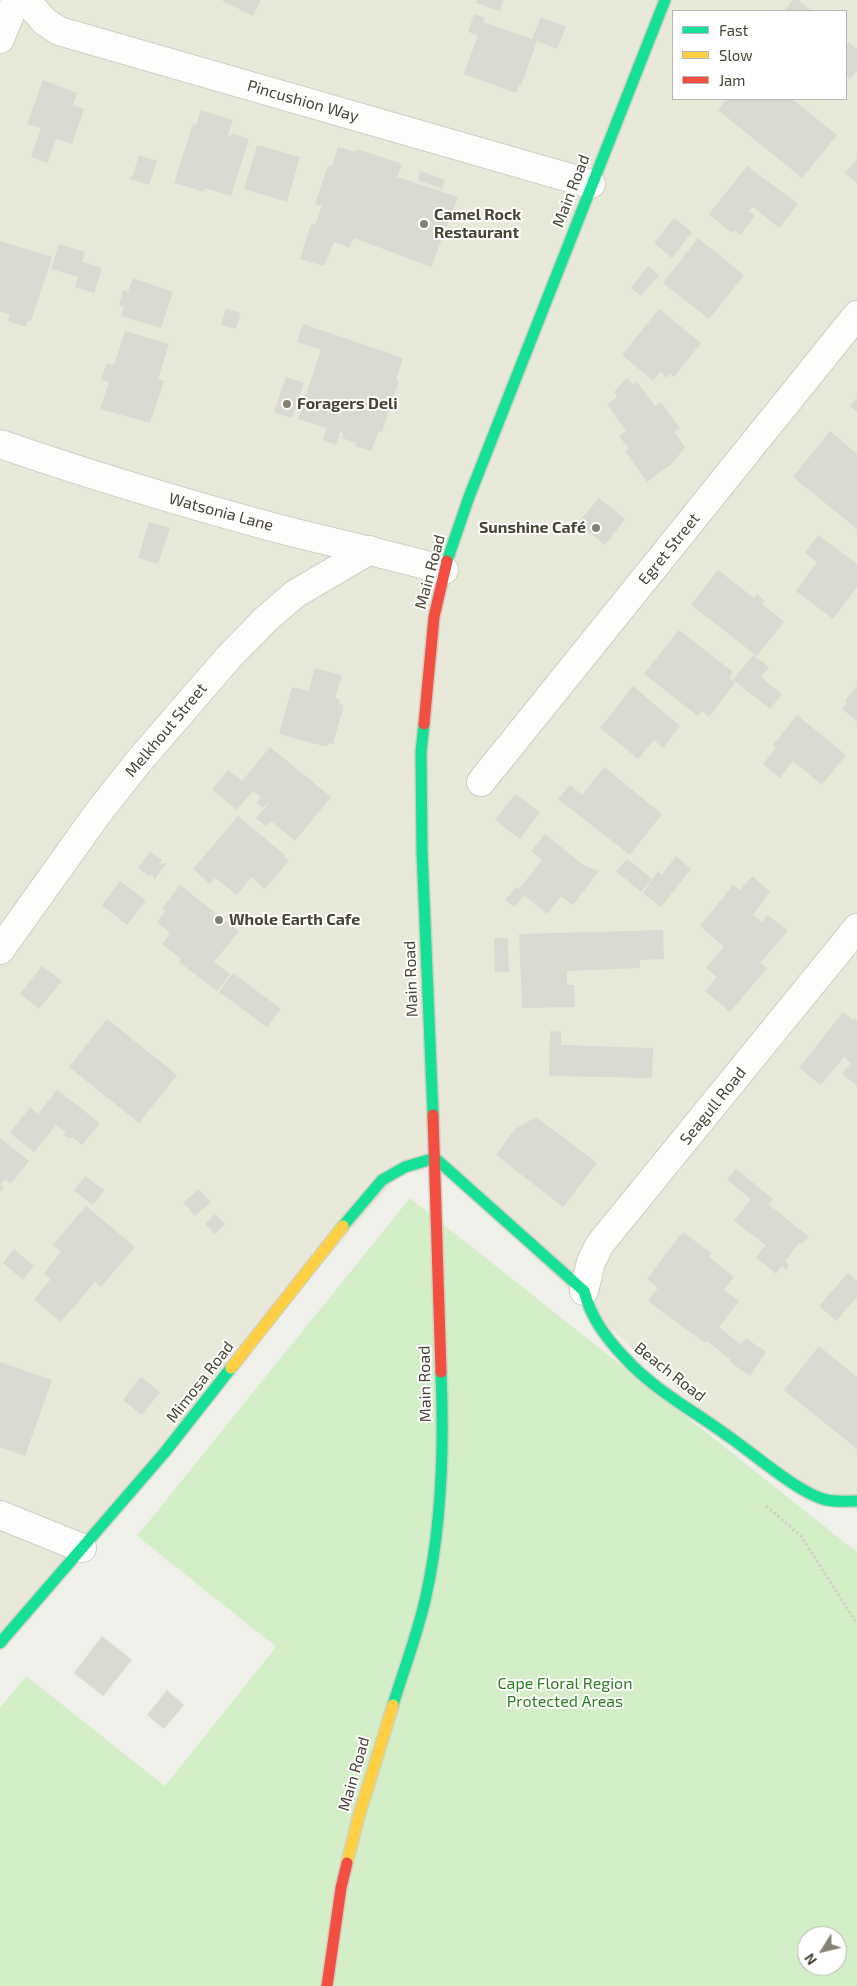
<!DOCTYPE html>
<meta charset="utf-8">
<style>
body{margin:0}
#map{position:relative;width:857px;height:1986px;overflow:hidden;background:#f0f0ea;font-family:"Exo 2",sans-serif}
canvas{display:block}
.legend{position:absolute;left:672px;top:10px;width:175px;height:90px;box-sizing:border-box;background:#fff;border:1px solid #b6b5ae;margin:0;padding:6px 9px;list-style:none;font-size:15px;color:#484535}
.legend li{display:flex;align-items:center;gap:10px;height:25px}
.legend b{width:25px;border:1px solid #b6b5ae}
.north{position:absolute;left:797px;top:1926px;width:50px;height:50px;box-sizing:border-box;background:#fff;border:1px solid #b6b5ae;border-radius:50%;rotate:234deg;font-size:14px;font-weight:700;line-height:20px;text-align:center;color:#484535}
.north::after{content:'';display:block;margin:auto;width:18px;height:22px;background:#838174;clip-path:polygon(50% 0,100% 100%,50% 72%,0 100%)}
</style>
<div id="map">
<canvas width="857" height="1986"></canvas>
<ul class="legend">
<li><b style="height:6px;background:#16e098"></b>Fast</li>
<li><b style="height:6px;background:#ffcf43"></b>Slow</li>
<li><b style="height:6px;background:#f24e42"></b>Jam</li>
</ul>
<div class="north">N</div>
</div>
<script>
const ctx = document.querySelector('canvas').getContext('2d');
ctx.lineJoin = 'round';
function fill(path, color) { ctx.fillStyle = color; ctx.fill(path, 'evenodd'); }
function strokePath(path, color, width, dash) { ctx.strokeStyle = color; ctx.lineWidth = width; ctx.lineCap = dash ? 'butt' : 'round'; ctx.setLineDash(dash || []); ctx.stroke(path); }
function write(font, color, halo, rows, align = 'center') {
  ctx.font = font + ' "Exo 2",sans-serif'; ctx.lineWidth = 4; ctx.setLineDash([]); ctx.textBaseline = 'middle'; ctx.strokeStyle = halo; ctx.fillStyle = color; for (const [text, x, y, turn = 0] of rows) {
    ctx.save(); ctx.translate(x, y); ctx.rotate((+turn || 0) * Math.PI / 180); ctx.textAlign = isNaN(turn) ? turn : align; if (halo) ctx.strokeText(text, 0, 0); ctx.fillText(text, 0, 0); ctx.restore();
  }
}
fill(new Path2D(`
 M0,0H857V1501L826,1500L729,1436L589,1309L435,1158L405,1167L0,1643ZM673,11H846V99H673Z`), '#e9e9da');
fill(new Path2D(`
 M410,1198L857,1552V1986H0V1708L26,1676L165,1786L276,1647L137,1536ZM807,1936H837V1966H807Z`), '#d4eec7');
fill(new Path2D(`
 M221,0H261L253,16Z
 M477,0H503L500,11L476,3Z
 M793,0H798L812,11H779L781,9L784,11Z
 M474,14L485,18L483,22L532,39L541,17L566,27L557,49L537,41L521,86L519,85L516,93L464,74L478,35L468,32Z
 M848,42L857,49V70L850,79L846,76V45Z
 M43,80L77,93L73,105L84,109L72,144L56,139L47,163L31,157L41,128L27,124Z
 M727,99H792L837,135L802,178L718,110Z
 M201,110L233,120L228,135L231,136L232,133L249,139L231,196L205,188L204,192L174,183L193,124L196,125Z
 M257,145L300,157L287,202L244,189Z
 M338,147L356,152L357,149L402,164L397,177L458,197L431,267L354,238L349,248L334,242L324,266L300,259L311,224L315,225L322,206L315,204L328,165L332,166Z
 M139,155L157,161L149,185L130,179L131,176L134,177L133,174Z
 M857,159V183L845,173Z
 M747,166L798,204L779,228L753,207L749,211L755,216L740,235L734,230L732,233L709,214Z
 M420,171L445,180L442,189L418,180Z
 M674,218L692,232L672,258L654,243Z
 M698,238L744,275L709,319L663,283Z
 M0,241L52,257L31,321H28L26,327L8,321L10,315L0,311Z
 M59,244L85,252L82,262L102,268L94,293L75,287L78,277L51,269Z
 M648,266L659,275L641,296L631,288Z
 M133,278L173,292L161,328L121,316L124,306L119,305L123,290L128,292Z
 M226,309L241,313L236,329L221,325Z
 M659,309L701,343L674,377L670,374L667,378L660,372L653,381L622,355Z
 M303,324L403,358L396,380L399,381L382,432L379,431L371,451L355,446L356,443L342,438L343,433L340,432L336,445L323,440L327,428L298,419L321,350L297,342Z
 M125,331L169,344L158,379L164,381L150,423L100,409L109,382L101,380L107,363L114,365Z
 M286,377L304,383L292,418L274,412Z
 M627,378L633,385L637,382L655,406L661,402L680,428L674,432L685,447L673,463L647,482L625,451L629,449L619,436L626,431L607,404L617,397L614,392Z
 M857,398V412L850,406Z
 M830,431L857,454V529L793,477Z
 M599,498L625,519L605,545L578,523Z
 M149,522L170,528L158,564L138,558Z
 M818,535L857,564V587L833,619L796,591L817,562L805,553Z
 M718,570L754,598L757,594L765,601L762,604L784,622L757,656L691,605Z
 M679,630L733,672L729,677L735,683L709,717L702,711L698,716L644,674Z
 M753,655L769,667L761,677L782,694L770,709L733,680Z
 M315,668L342,675L335,698L340,700L339,704L344,705L333,744L328,743L327,747L279,734L292,687L309,691Z
 M633,686L680,726L663,748L654,740L638,759L600,728Z
 M857,686V721L842,709L847,703L845,701Z
 M797,715L846,755L822,785L793,761L780,778L763,764L776,747L773,745Z
 M270,747L331,797L295,841L271,821L266,826L256,818L269,803L268,802L263,808L257,803L261,797L253,791L237,810L212,789L228,770L242,781Z
 M604,767L662,814L630,855L558,799L570,785L582,795Z
 M515,794L540,812L520,839L495,820Z
 M238,816L285,855L284,857L289,860L265,889L251,877L237,895L215,878L210,884L193,869Z
 M545,834L585,866L599,871L573,905L561,896L547,914L524,895L514,907L505,900L516,887L519,889L542,860L531,851Z
 M150,851L162,860L159,864L167,863L154,880L152,874L149,876L138,868Z
 M676,856L691,869L661,907L643,893L658,871L662,875Z
 M627,859L652,879L641,892L616,871Z
 M752,876L770,891L753,915L762,922L768,915L788,931L760,963L767,968L730,1012L705,991L717,977L706,968L724,947L700,926L733,885L740,890Z
 M120,881L146,901L127,925L102,905Z
 M180,885L239,931L214,962L230,974L217,991L179,962L181,959L162,944L170,933L157,922L165,911L162,909Z
 M663,930L664,959L640,960V968L567,971V985H574L575,1007L522,1008L519,934Z
 M494,938H508L509,972H495Z
 M42,966L62,981L39,1009L20,994Z
 M233,973L281,1009L267,1027L219,992Z
 M843,1012L853,1020L854,1018L857,1020V1086L842,1074L851,1063L844,1057L821,1085L799,1068Z
 M107,1019L177,1075L139,1123L69,1067Z
 M550,1031L561,1032V1045L653,1048L652,1078L549,1076Z
 M57,1090L100,1123L82,1145L72,1137L70,1139L64,1135L66,1132L56,1125L34,1152L10,1133L30,1107L38,1114Z
 M536,1117L597,1163L563,1207L496,1155L515,1129Z
 M0,1138L29,1161L11,1184L5,1179L0,1185L4,1188L0,1192Z
 M736,1169L773,1199L768,1204L809,1237L802,1244L800,1242L785,1261L789,1265L786,1270L782,1266L776,1274L756,1257L766,1245L734,1221L751,1199L727,1180Z
 M85,1176L104,1190L93,1205L74,1191Z
 M199,1189L211,1202L195,1216L183,1202Z
 M86,1206L135,1247L101,1287L95,1282L61,1322L34,1299L51,1279L44,1273L61,1252L53,1245Z
 M215,1214L225,1224L215,1234L205,1224Z
 M684,1233L711,1253L709,1257L734,1277L724,1290L739,1301L719,1327L741,1345L746,1338L766,1352L750,1376L730,1362L731,1360L707,1341L705,1343L648,1301L658,1288L647,1279L680,1235Z
 M14,1249L34,1266L23,1280L3,1263Z
 M848,1273L857,1281V1297L836,1321L819,1306Z
 M819,1346L857,1377V1449L784,1390Z
 M0,1362L52,1380L25,1456L0,1447Z
 M141,1377L160,1392L142,1415L123,1400Z
 M102,1636L132,1660L103,1696L74,1673Z
 M167,1690L184,1705L164,1729L147,1715Z`), '#dad9d2');
const street = new Path2D(`
 M26,0L44,21L59,31L591,184
 M0,39L16,0
 M0,444C90,475 180,502 272,527C329,542 387,554 444,570
 M481,782L857,315
 M0,950L98,813L139,761L228,658L266,619L295,594L370,550
 M584,1291L591,1262L600,1244L857,928
 M0,1515L82,1548`);
const fast = new Path2D(`
 M447,561L469,497L665,0
 M424,724L421,752L422,850L433,1115
 M435,1158L584,1291C591,1318 606,1338 625,1358C654,1390 694,1411 728,1436C753,1453 799,1494 827,1500C836,1502 847,1501 857,1501
 M343,1226L382,1180L405,1167L435,1158
 M0,1643L165,1452L231,1368
 M393,1705C404,1669 418,1633 426,1596C442,1525 444,1444 441,1372`);
const slow = new Path2D(`
 M231,1368L343,1226
 M347,1863L358,1819L393,1705`);
const jam = new Path2D(`
 M424,724L434,617L447,561
 M433,1115L441,1372
 M327,1986L341,1888L347,1863`);
strokePath(street, '#cfcec7', 30);
strokePath(fast, '#d1d1c2', 14);
strokePath(slow, '#d1d1c2', 14);
strokePath(jam, '#d1d1c2', 14);
strokePath(new Path2D(`
 M766,1506L801,1536L857,1624`), '#d1d1ca', 3, [2.5, 2.5]);
strokePath(street, '#fdfdfc', 28);
strokePath(fast, '#16e098', 11);
strokePath(slow, '#ffcf43', 11);
strokePath(jam, '#f24e42', 11);
for (const [x, y, r, color] of [
 [424,224,5,"#838174"],
 [287,404,5,"#838174"],
 [596,528,5,"#838174"],
 [219,920,5,"#838174"]
]) { const dot = new Path2D(); dot.arc(x, y, r, 0, 2 * Math.PI); ctx.fillStyle = color; ctx.fill(dot); strokePath(dot, '#fff', 2); }
write('16px', '#484535', '#fff', [
 ["Pincushion Way",303,101,16],
 ["Main Road",571,191,-69],
 ["Watsonia Lane",221,512,15],
 ["Egret Street",669,549,-51],
 ["Main Road",430,572,-75],
 ["Melkhout Street",166,730,-50],
 ["Main Road",411,979,-92],
 ["Seagull Road",713,1106,-51],
 ["Beach Road",670,1372,38],
 ["Mimosa Road",200,1382,-52],
 ["Main Road",425,1384,-91],
 ["Main Road",354,1774,-74]
]);
write('bold 16px', '#484535', '#fff', [
 ["Camel Rock",434,215],
 ["Restaurant",434,233],
 ["Foragers Deli",297,404],
 ["Sunshine Café",586,528,"right"],
 ["Whole Earth Cafe",229,920]
], 'left');
write('16px', '#2d7e23', '#fff', [
 ["Cape Floral Region",565,1684],
 ["Protected Areas",565,1702]
]);
</script>
